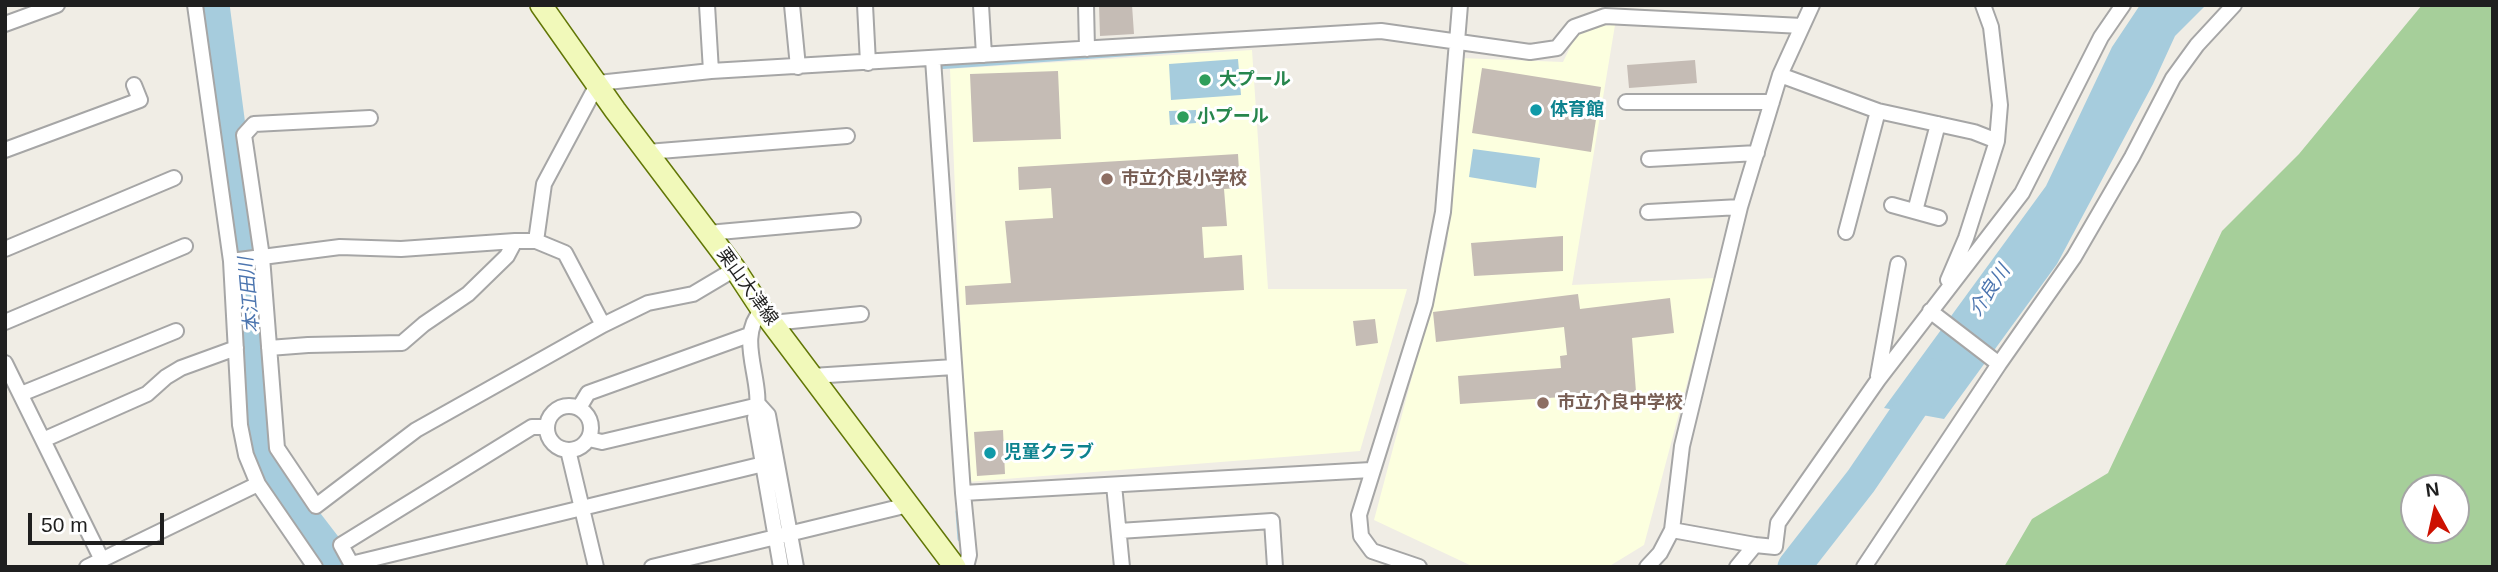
<!DOCTYPE html>
<meta charset="utf-8">
<style>
body{margin:0}
#map{position:relative;width:2498px;height:572px;overflow:hidden;background:#f0ede5;font-family:Arial,sans-serif}
canvas{display:block}
.frame{position:absolute;inset:0;border:7px solid #1f1f1f;pointer-events:none}
.north{position:absolute;left:2400px;top:474px;width:70px;height:70px;box-sizing:border-box;background:#fff;border:2px solid #a5a5a5;border-radius:50%;rotate:352deg;font-size:19px;font-weight:700;line-height:28px;text-align:center;color:#1f1f1f}
.north::after{content:'';display:block;margin:auto;width:24px;height:32px;background:#cd1101;clip-path:polygon(50% 0,100% 100%,50% 72%,0 100%)}
.scale{position:absolute;left:28px;top:513px;width:136px;height:32px;box-sizing:border-box;border:4px solid #1f1f1f;border-top:0;padding-left:9px;font-size:21px;line-height:24px;white-space:nowrap;color:#1f1f1f;-webkit-text-stroke:5px #fff;paint-order:stroke}
</style>
<div id="map">
<canvas width="2498" height="572"></canvas>
<div class="frame"></div>
<div class="north">N</div>
<div class="scale">50 m</div>
</div>
<script>
const ctx = document.querySelector('canvas').getContext('2d');
ctx.lineJoin = 'round';
function fill(path, color) { ctx.fillStyle = color; ctx.fill(path, 'evenodd'); }
function strokePath(path, color, width, dash) { ctx.strokeStyle = color; ctx.lineWidth = width; ctx.lineCap = dash ? 'butt' : 'round'; ctx.setLineDash(dash || []); ctx.stroke(path); }
function write(font, color, halo, rows, align = 'center') {
  ctx.font = font + ' Arial,"Noto Sans JP",sans-serif'; ctx.lineWidth = 6; ctx.setLineDash([]); ctx.textBaseline = 'middle'; ctx.strokeStyle = halo; ctx.fillStyle = color; for (const [text, x, y, turn = 0] of rows) {
    ctx.save(); ctx.translate(x, y); ctx.rotate((+turn || 0) * Math.PI / 180); ctx.textAlign = isNaN(turn) ? turn : align; if (halo) ctx.strokeText(text, 0, 0); ctx.fillText(text, 0, 0); ctx.restore();
  }
}
fill(new Path2D(`
 M1615,25L1572,285L1715,278L1644,545L1608,567H1474L1374,520L1447,245L1460,58L1563,62L1580,27Z
 M1252,50L1268,289H1407L1360,451L967,482L950,69Z`), '#fcffdf');
fill(new Path2D(`
 M2422,5H2493V567H2004L2032,519L2108,473L2222,231L2299,154ZM2414,488H2456V530H2414Z`), '#a6cf9a');
fill(new Path2D(`
 M2140,5H2206L2175,36L2153,84L2057,264L1944,419L1884,408L2046,186L2112,47Z
 M1238,59L1241,95L1171,100L1169,64Z
 M1196,110V123L1170,125L1169,111Z
 M1473,149L1540,158L1536,188L1469,177Z`), '#a6ccdd');
strokePath(new Path2D(`
 M936,67L1223,47
 M958,512L960,539`), '#a6ccdd', 5);
strokePath(new Path2D(`
 M213,5L231,142L245,230L262,436L284,493L324,545L335,567
 M1794,567L1861,481L1933,375`), '#a6ccdd', 33);
fill(new Path2D(`
 M1099,5H1132L1134,34L1100,36Z
 M1695,60L1697,83L1629,88L1627,65Z
 M1482,68L1601,87L1591,152L1472,133Z
 M1058,71L1061,139L973,142L970,74Z
 M1238,154L1240,188L1224,189L1227,226L1202,227L1204,258L1242,255L1244,290L966,305L965,286L1011,283L1005,221L1053,218L1051,188L1019,190L1018,167Z
 M1563,236V271L1474,276L1471,243Z
 M1578,294L1580,309L1670,298L1674,333L1632,338L1636,392L1460,404L1458,376L1561,368L1560,356L1567,355L1564,327L1436,342L1433,312Z
 M1375,319L1378,343L1356,346L1353,321Z
 M1003,430L1005,474L977,476L974,432Z`), '#c5bcb5');
const minor = new Path2D(`
 M195,5L231,261L240,425L246,455L258,484L315,567
 M707,5L711,71
 M792,5L798,67
 M865,5L868,63
 M981,5L984,55
 M1086,5L1087,49
 M5,24L57,5
 M933,59L963,493L969,555L966,567
 M1780,75L1878,111L1974,132L1997,141
 M1626,102H1772
 M370,118L254,124L244,135L262,257L277,448L316,506L416,430L603,325L648,303L693,294L735,269
 M5,150L140,100L134,85
 M647,152L847,136
 M1649,159L1757,153
 M1892,205L1939,218
 M1915,211L1938,124
 M1648,212L1740,207
 M1846,232L1878,111
 M708,233L853,220
 M536,241L544,184L598,83L711,71L1381,31L1530,52L1557,48L1574,27L1605,16L1802,26
 M5,249L174,178
 M231,261L340,247L401,249L515,241H536L565,253L603,325
 M1948,280L1966,238L1997,141L2000,105L1991,27L1983,5
 M762,310C734,340 766,382 755,418L781,567
 M1930,311L1999,364
 M5,322L185,246
 M772,323L861,314
 M269,348L308,345L402,343L424,324L468,294L507,256L515,241
 M5,363L102,560
 M812,376L954,367
 M1878,376L1898,264
 M21,394L176,331
 M759,405L768,415L796,567
 M547 428a22 22 0 1 1 44 0a22 22 0 1 1-44 0Z
 M579,408L588,393L749,335
 M589,439L602,442L759,405
 M43,440L147,394L166,377L181,368L236,348
 M568,450L596,567
 M1114,485L1122,567
 M963,493L1371,470
 M1672,530L1755,545
 M1119,531L1272,521L1275,567
 M351,564L776,461
 M87,567L258,484
 M353,567L341,545L532,427H547
 M652,567L908,505
 M1419,567L1372,551L1361,536L1359,515L1425,304L1443,212L1460,5
 M1647,567L1660,553L1672,530L1682,446L1740,207L1780,75L1812,5
 M1737,567L1755,545L1775,547L1778,523L1878,380L2022,193L2101,37L2123,5
 M1864,567L1999,364L2074,257L2132,157L2173,78L2197,45L2234,5`);
const secondary = new Path2D(`
 M541,5L615,110L735,269L762,310L955,567`);
strokePath(minor, '#a6a6a6', 18);
strokePath(secondary, '#627706', 24);
strokePath(minor, '#fff', 14);
strokePath(secondary, '#f1f9ba', 21);
for (const [x, y, r, color] of [
 [1205,80,7,"#2e9e5b"],
 [1536,110,7,"#0f9aa8"],
 [1183,117,7,"#2e9e5b"],
 [1107,179,7,"#8d6e63"],
 [1543,403,7,"#8d6e63"],
 [990,453,7,"#0f9aa8"]
]) { const dot = new Path2D(); dot.arc(x, y, r, 0, 2 * Math.PI); ctx.fillStyle = color; ctx.fill(dot); strokePath(dot, '#fff', 2.5); }
write('bold 18px', '#27864d', '#fff', [
 ["大プール",1219,80],
 ["小プール",1197,117]
], 'left');
write('bold 18px', '#0d838f', '#fff', [
 ["体育館",1550,110],
 ["児童クラブ",1004,453]
], 'left');
write('bold 18px', '#785e54', '#fff', [
 ["市立介良小学校",1121,179],
 ["市立介良中学校",1557,403]
], 'left');
write('18px', '#1f1f1f', '#fff', [
 ["栗山大津線",747,287,54]
]);
write('italic 19px', '#4c75af', '#fff', [
 ["介良川",1990,291,-56],
 ["本江田川",250,295,-95]
]);
</script>
